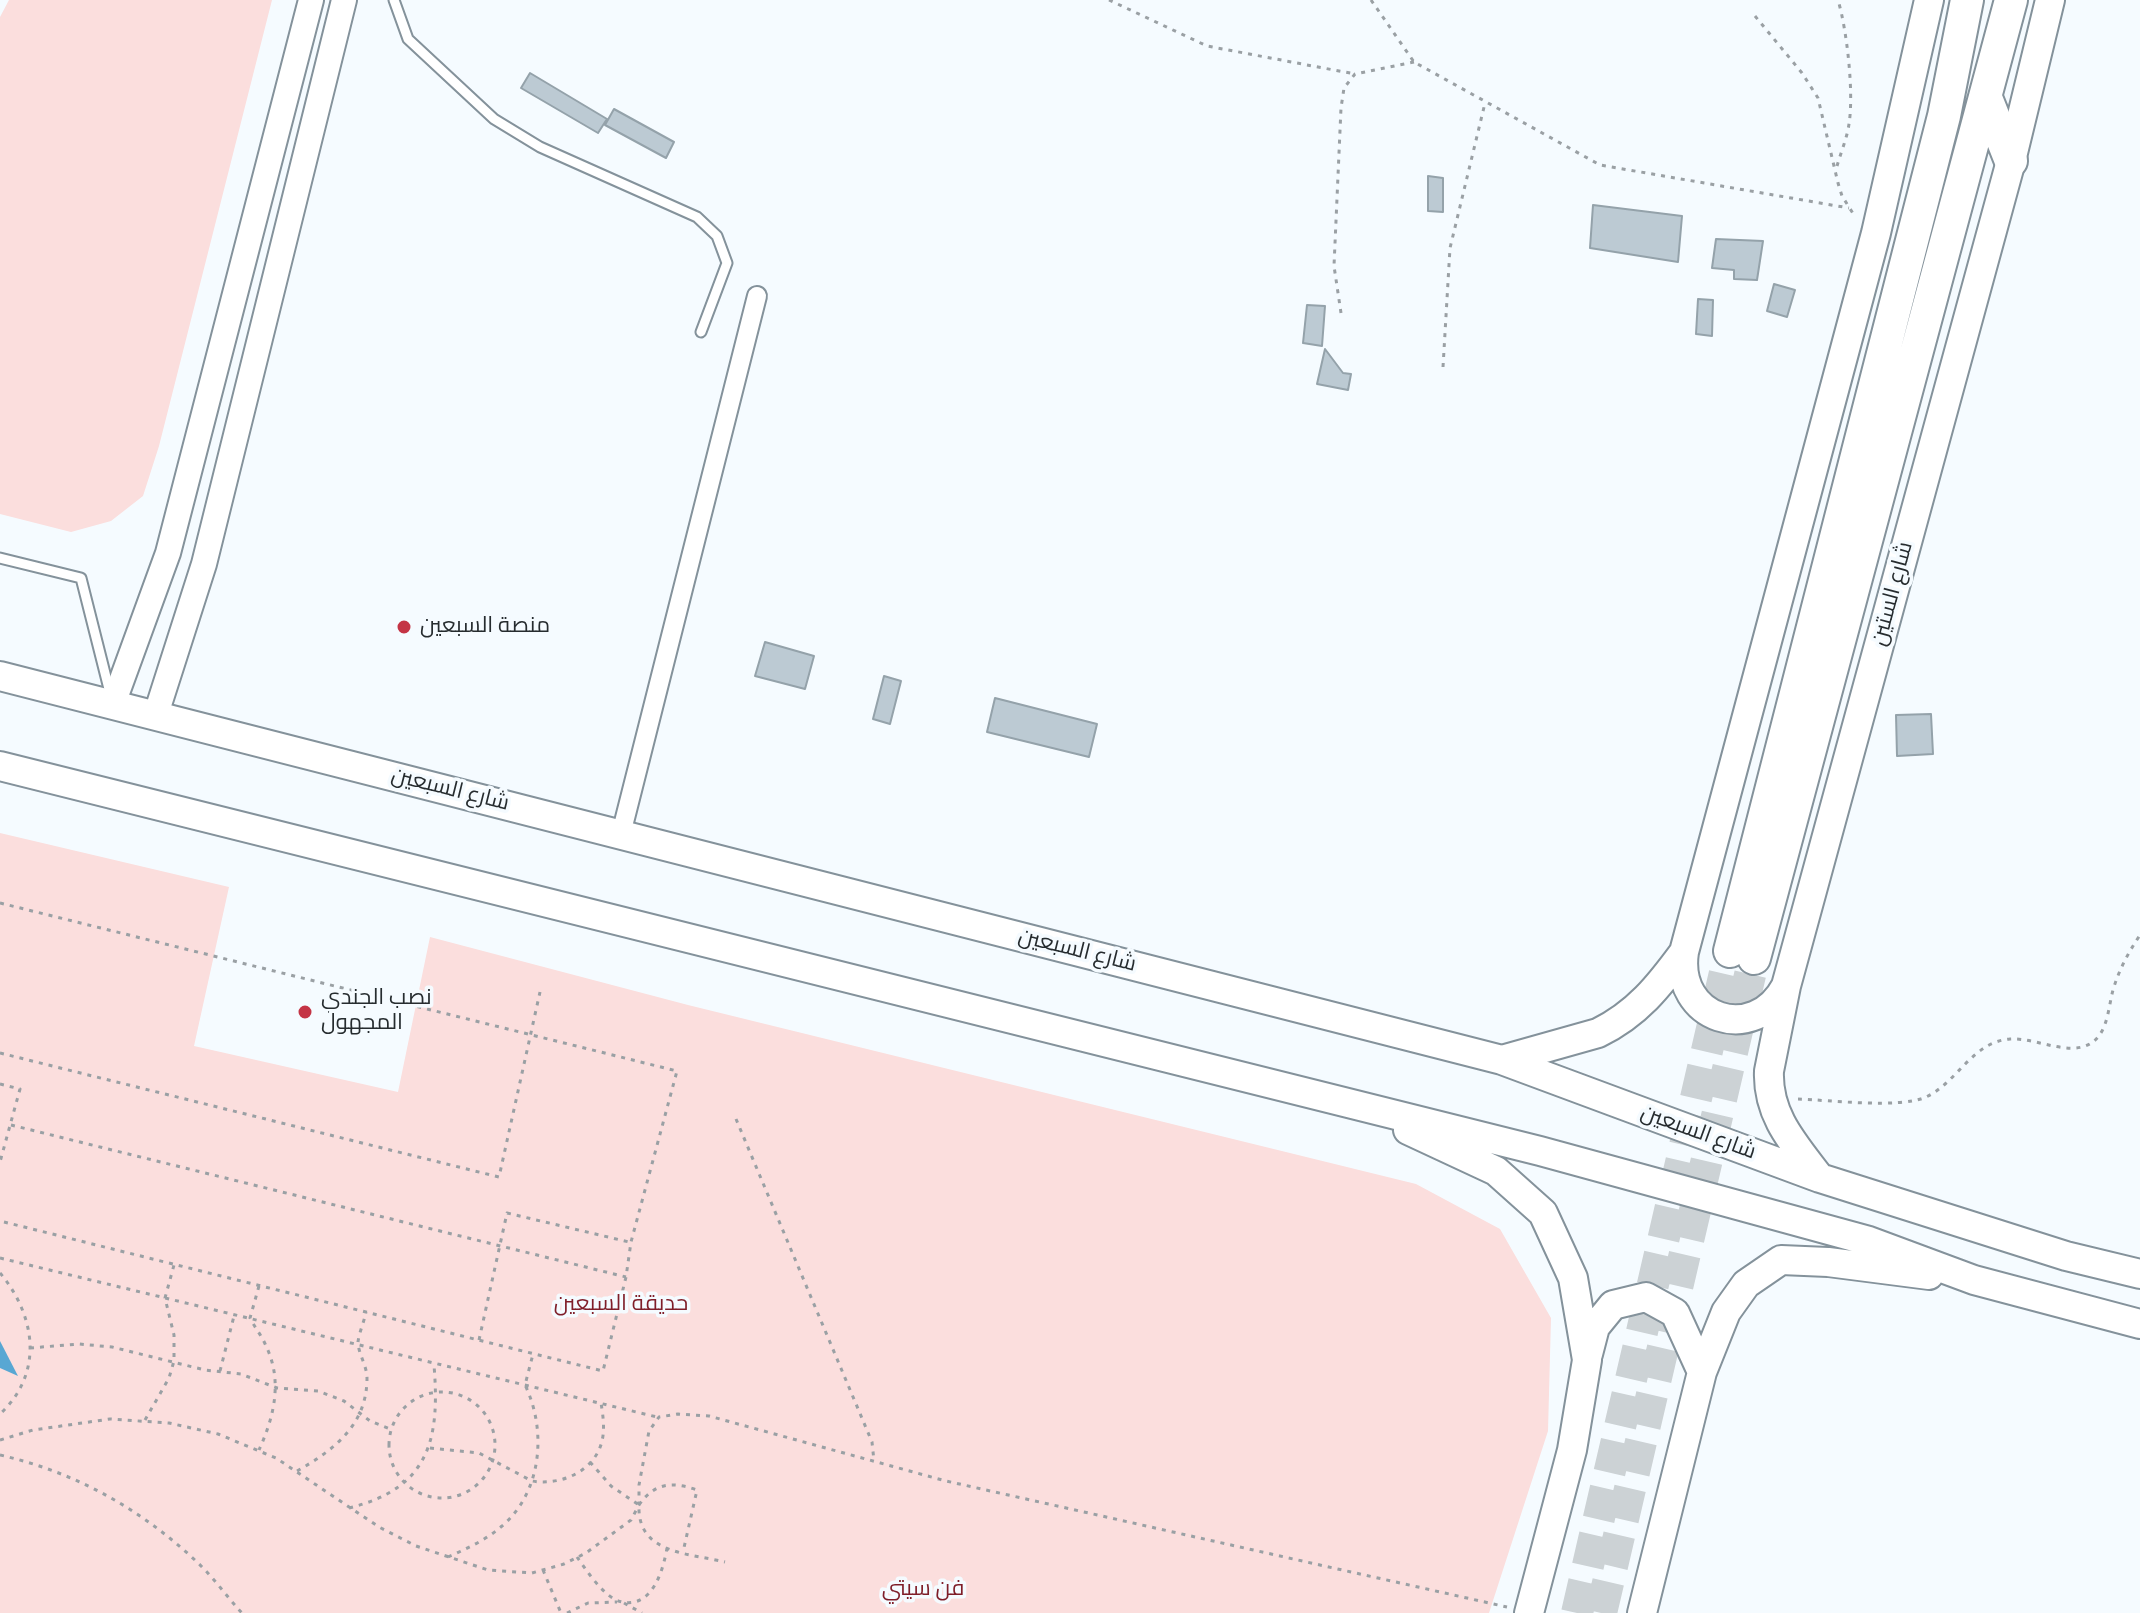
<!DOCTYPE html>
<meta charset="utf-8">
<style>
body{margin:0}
canvas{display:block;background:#f5fbff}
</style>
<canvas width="2140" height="1613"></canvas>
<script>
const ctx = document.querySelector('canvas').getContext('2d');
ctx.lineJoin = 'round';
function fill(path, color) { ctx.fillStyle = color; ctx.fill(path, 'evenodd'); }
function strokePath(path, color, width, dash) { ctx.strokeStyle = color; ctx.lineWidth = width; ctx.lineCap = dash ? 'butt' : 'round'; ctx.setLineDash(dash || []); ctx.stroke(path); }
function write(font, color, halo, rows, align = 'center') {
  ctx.font = font + ' "Titillium Web",Cairo,sans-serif'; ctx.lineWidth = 7; ctx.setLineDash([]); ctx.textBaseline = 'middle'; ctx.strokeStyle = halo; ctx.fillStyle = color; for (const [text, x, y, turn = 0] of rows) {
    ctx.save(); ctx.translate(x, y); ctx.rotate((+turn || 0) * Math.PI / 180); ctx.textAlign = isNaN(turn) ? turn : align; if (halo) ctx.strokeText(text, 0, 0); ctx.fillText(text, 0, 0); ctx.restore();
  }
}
fill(new Path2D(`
 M9,0H272L159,446L143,496L111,521L71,532L0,514V17Z
 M0,833L229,887L194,1046L398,1092L430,937L688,1005L1416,1184L1500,1229L1551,1318L1548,1431L1489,1613H0Z`), '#fbdedd');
fill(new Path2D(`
 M0,1341L18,1376L0,1368Z`), '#58a7d3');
const building = new Path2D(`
 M530,73L607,119L598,133L521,88Z
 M614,109L674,142L666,158L605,125Z
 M1428,176L1443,178V212L1428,211Z
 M1593,205L1682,216L1678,262L1590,248Z
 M1716,239L1763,241L1757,280L1734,279V270L1712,268Z
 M1774,284L1795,290L1787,317L1767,311Z
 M1698,299L1713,300L1712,336L1696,334Z
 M1307,305L1325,306L1322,346L1303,343Z
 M1325,349L1343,373L1351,374L1348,390L1317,384Z
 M765,642L814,656L805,689L755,676Z
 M884,676L901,681L890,724L873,719Z
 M995,698L1097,724L1089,757L987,732Z
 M1931,714L1933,754L1897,756L1896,715Z`);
fill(building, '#bccad3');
strokePath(building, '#94a2aa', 2);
strokePath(new Path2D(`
 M1577,1613L1730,951
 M1601,1613L1754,958`), '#ccd2d5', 32, [32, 16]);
const lane = new Path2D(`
 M394,0L408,39L494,119L540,147L697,217L717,236L727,263L701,332
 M0,558L81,578L110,693`);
const street = new Path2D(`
 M621,834L757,296`);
const secondary = new Path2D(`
 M113,704L168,553L311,0
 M156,714L204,564L344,0`);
const primary = new Path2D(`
 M0,676L1502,1060L1820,1178L2066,1256L2140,1274
 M0,766L1540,1151L1869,1241L1974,1280L2140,1324
 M1684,952C1674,1019 1754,1046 1786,986
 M1502,1060L1598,1033C1637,1014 1659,986 1684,952L1876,233L1929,0
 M1408,1130L1496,1171L1543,1213L1573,1278L1587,1360L1572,1450L1529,1613
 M1819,1177C1794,1144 1767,1115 1769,1071L1786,986L2011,161L2050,0
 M1588,1354L1595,1327L1613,1305L1646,1297L1675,1313L1702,1372
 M1642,1613L1702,1372L1726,1312L1746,1284L1781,1260L1828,1262L1929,1275`);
const highway = new Path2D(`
 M1986,98L2011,161
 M1730,951L1944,116L1967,0
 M1754,958L2011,0`);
strokePath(lane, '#84929b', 13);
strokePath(street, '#84929b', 22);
strokePath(secondary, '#84929b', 28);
strokePath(primary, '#84929b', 32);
strokePath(highway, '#84929b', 36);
strokePath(new Path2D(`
 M1109,0L1207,46L1355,74
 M1371,0L1414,62L1600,165L1849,208
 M1755,16L1802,73L1818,98L1838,183L1842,196L1854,215
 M1837,166C1841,152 1847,138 1849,124C1854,93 1847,30 1838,0
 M1341,313L1334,266L1341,108L1344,88L1355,74L1414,62
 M1443,367L1450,248L1485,103
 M0,903L677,1071L631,1242L626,1277L603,1371L0,1221
 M0,1053L499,1177L540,992
 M0,1084L20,1089L0,1162
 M1798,1099C1829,1100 1900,1109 1926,1097C1958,1082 1972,1042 2010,1039C2038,1037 2077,1062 2098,1037C2108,1025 2109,1005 2113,990C2119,970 2128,953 2140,935
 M736,1119L872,1442L874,1461
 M11,1125L626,1277
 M0,1258L657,1417
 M0,1273C36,1316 44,1373 0,1414
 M259,1286L250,1318C255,1328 262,1336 266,1346C283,1381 274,1417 259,1450
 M479,1340L507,1213L629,1242
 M30,1348L79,1344L112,1347L205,1370L241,1374L277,1388L318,1391L344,1401L370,1421L390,1429
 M220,1371L234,1316
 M389 1445a53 53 0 1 1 106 0a53 53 0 1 1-106 0Z
 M145,1420L169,1378L174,1361V1335L165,1298L174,1265
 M0,1440L33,1430L110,1419L169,1423L218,1434L276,1458L379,1527L416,1546L488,1570L532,1573L564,1564L586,1553L631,1520L639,1505V1485L649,1431L659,1417L678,1414L709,1416L946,1481L1507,1607
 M430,1448L479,1453L532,1481C561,1486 595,1471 602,1441C605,1429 603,1415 601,1403
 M0,1455C75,1472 141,1509 197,1562C214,1578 227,1597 242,1613
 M590,1462L611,1486L639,1505C637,1554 688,1553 725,1562
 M297,1471C334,1450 367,1425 367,1378C367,1366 358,1353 358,1342C359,1333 364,1322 366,1312
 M639,1505C654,1483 672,1481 697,1490L683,1552
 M349,1508C430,1488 440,1439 434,1365
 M448,1557C466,1549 486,1540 502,1526C542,1492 547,1430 525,1385L533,1354
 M577,1557C587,1571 604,1598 622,1602C653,1608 663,1570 667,1548
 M543,1570L561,1613
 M624,1603L642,1613
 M567,1613L588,1603L617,1602`), '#9aa0a4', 3, [4, 6]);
strokePath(lane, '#fff', 9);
strokePath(street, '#fff', 18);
strokePath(secondary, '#fff', 24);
strokePath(primary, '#fff', 28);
strokePath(highway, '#fff', 32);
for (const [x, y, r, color] of [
 [404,627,8,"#c43445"],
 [305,1012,8,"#c43445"]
]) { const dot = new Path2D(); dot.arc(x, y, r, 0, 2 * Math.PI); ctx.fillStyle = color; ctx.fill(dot); strokePath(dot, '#f5fbff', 3); }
write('22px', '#262c2f', '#f5fbff', [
 ["شارع الستين",1893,594,-75],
 ["شارع السبعين",450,790,14],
 ["شارع السبعين",1077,951,14],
 ["شارع السبعين",1698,1133,20]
]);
write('22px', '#262c2f', '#f5fbff', [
 ["منصة السبعين",420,627],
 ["نصب الجندي",321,999],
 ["المجهول",321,1024]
], 'left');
write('22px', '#7f1e29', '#f5fbff', [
 ["حديقة السبعين",621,1305],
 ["فن سيتي",923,1590]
]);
</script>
